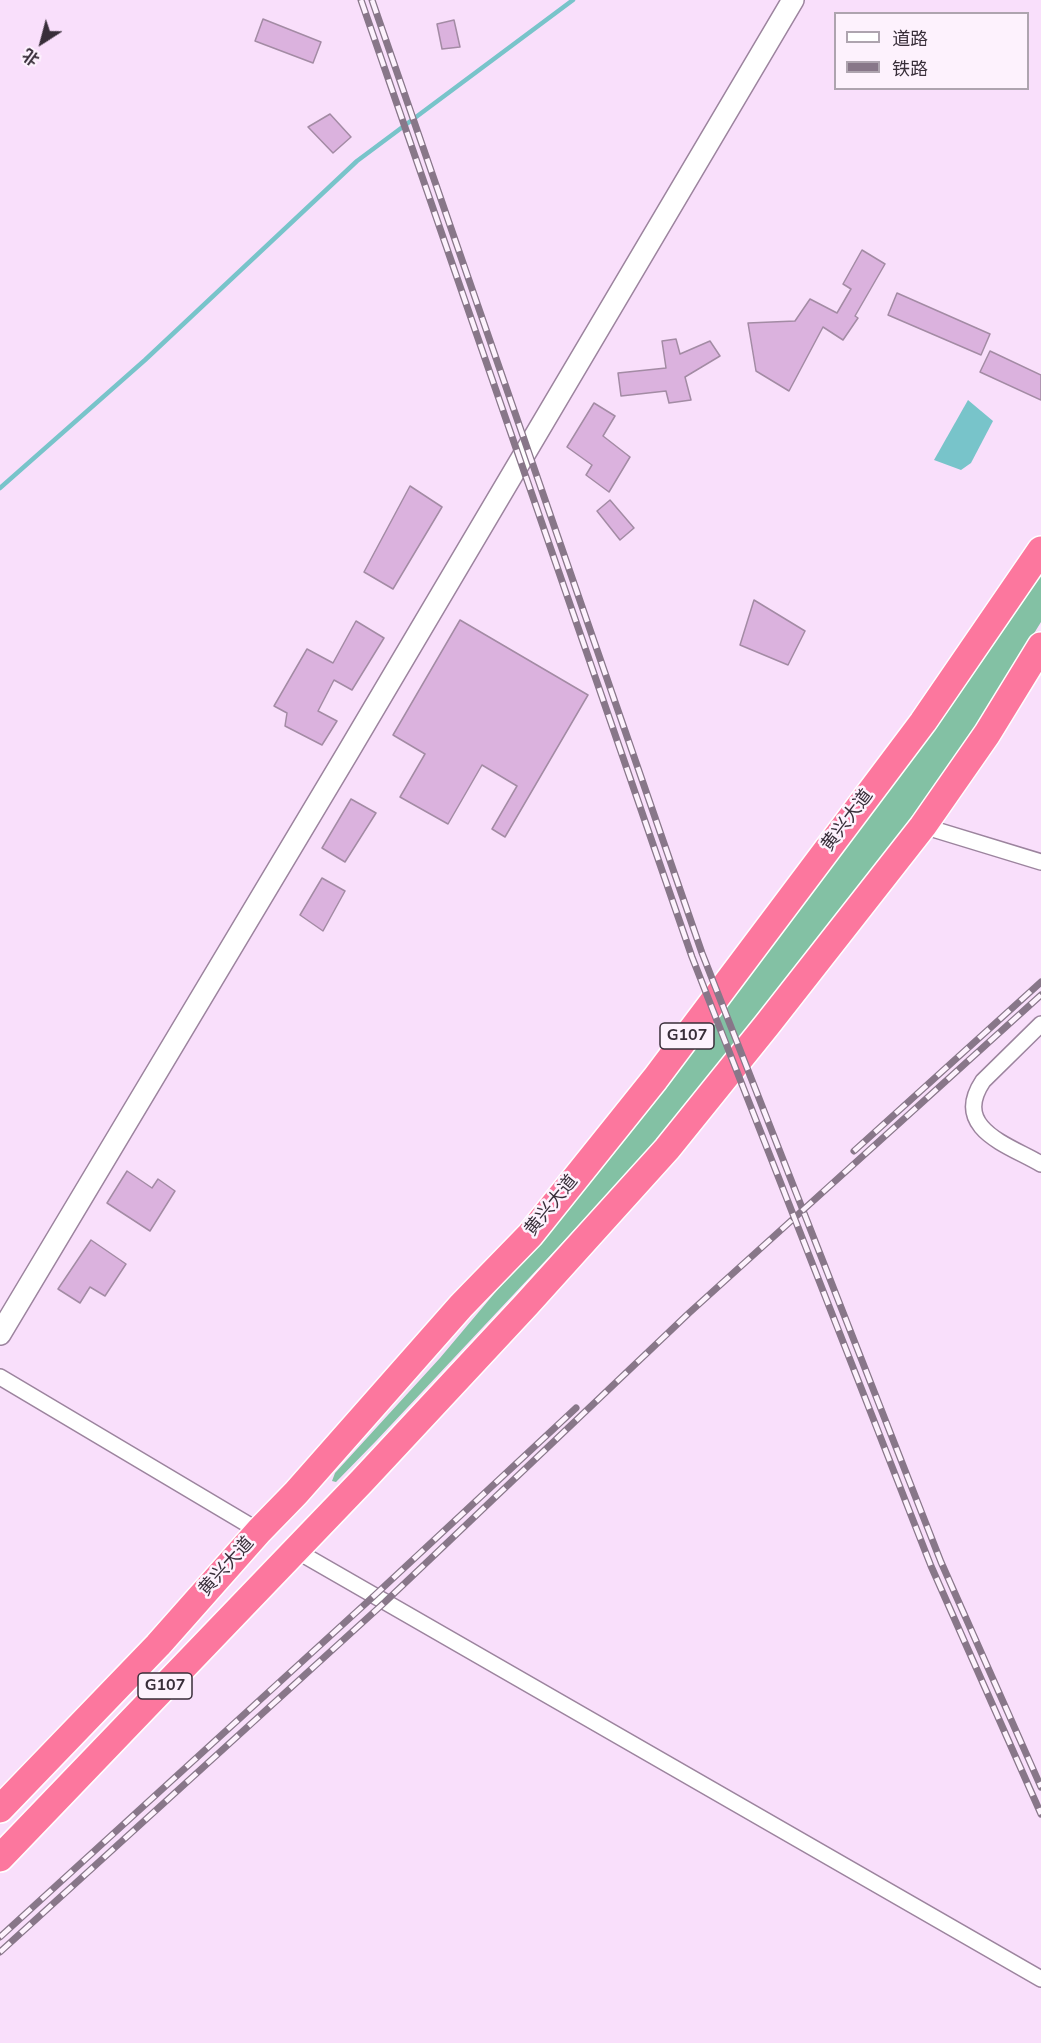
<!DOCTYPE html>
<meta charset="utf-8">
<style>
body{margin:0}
#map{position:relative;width:1041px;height:2043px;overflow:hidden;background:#f9dffb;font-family:"Nunito Sans","Noto Sans SC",sans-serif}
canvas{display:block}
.legend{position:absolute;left:834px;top:12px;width:195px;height:78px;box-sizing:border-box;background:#fdf2fd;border:2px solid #aea4af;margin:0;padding:8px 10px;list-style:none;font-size:18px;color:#382e39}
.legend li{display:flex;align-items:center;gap:12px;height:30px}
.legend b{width:30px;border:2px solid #aea4af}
.north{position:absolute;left:12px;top:12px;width:60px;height:60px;-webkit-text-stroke:4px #fdf2fd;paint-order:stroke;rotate:216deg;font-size:16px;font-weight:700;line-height:24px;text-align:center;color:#382e39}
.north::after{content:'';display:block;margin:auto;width:21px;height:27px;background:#382e39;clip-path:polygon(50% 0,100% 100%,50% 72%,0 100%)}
</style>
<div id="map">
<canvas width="1041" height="2043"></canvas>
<ul class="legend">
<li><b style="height:8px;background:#fff"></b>道路</li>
<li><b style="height:8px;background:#887789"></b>铁路</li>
</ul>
<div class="north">北</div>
</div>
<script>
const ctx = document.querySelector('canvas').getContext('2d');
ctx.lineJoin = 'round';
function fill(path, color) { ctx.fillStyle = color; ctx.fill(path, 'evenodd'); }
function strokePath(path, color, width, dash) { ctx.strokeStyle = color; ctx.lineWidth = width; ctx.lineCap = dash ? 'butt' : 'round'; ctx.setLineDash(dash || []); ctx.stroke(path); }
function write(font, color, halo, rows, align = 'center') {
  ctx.font = font + ' "Nunito Sans","Noto Sans SC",sans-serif'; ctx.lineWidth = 5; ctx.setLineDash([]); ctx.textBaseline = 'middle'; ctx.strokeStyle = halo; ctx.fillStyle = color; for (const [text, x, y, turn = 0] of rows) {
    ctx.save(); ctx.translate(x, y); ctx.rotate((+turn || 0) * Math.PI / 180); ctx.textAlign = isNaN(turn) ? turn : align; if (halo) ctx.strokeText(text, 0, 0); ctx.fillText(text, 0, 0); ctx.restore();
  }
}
fill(new Path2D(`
 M1041,573V622L986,711L932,790L826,931L638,1162L376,1441L336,1482L332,1481L335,1473L440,1358L578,1194L653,1100L937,725Z`), '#83c1a4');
fill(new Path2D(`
 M968,400L993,421L971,463L961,470L934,460Z`), '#78c4ca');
strokePath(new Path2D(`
 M0,488L145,360L357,161L573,0`), '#78c4ca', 4.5);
const building = new Path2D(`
 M263,19L321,42L313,63L255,41Z
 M454,20L460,47L442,49L437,24Z
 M330,114L351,137L333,153L308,127Z
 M862,250L885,264L855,316L858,318L843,340L823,327L789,391L756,371L748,323L795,321L810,299L837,313L851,289L843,284Z
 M897,293L990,334L981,355L888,315Z
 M676,339L680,354L710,341L720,356L685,377L691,400L669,403L666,391L621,396L618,373L666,368L662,341Z
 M990,351L1041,375V400L980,372Z
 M594,403L615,416L603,436L630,457L609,492L586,475L592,465L567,447Z
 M410,486L442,507L393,589L364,572Z
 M610,500L634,528L620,540L597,511Z
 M754,600L805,631L788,665L740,645Z
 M460,620L588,695L505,837L492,829L517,786L482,765L448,824L400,797L425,754L393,735Z
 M356,621L384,638L352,690L334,680L318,711L337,721L322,745L285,726L287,713L274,706L307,649L333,663Z
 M351,799L376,813L345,862L322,848Z
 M322,878L345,891L323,931L300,915Z
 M127,1171L152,1188L158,1179L175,1191L150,1231L107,1203Z
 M91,1240L126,1264L105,1296L90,1287L80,1303L58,1289Z`);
fill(building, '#dbb2de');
strokePath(building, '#a38ba4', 1.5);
const street = new Path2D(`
 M923,826L1041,862
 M1041,1024L983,1081C951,1129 1009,1145 1041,1164
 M0,1377L259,1531
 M295,1550L1041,1979`);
const secondary = new Path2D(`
 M0,1334L347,754L793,0`);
const highway = new Path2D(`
 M0,1809L158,1645L259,1531L296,1493L461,1306L530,1235L655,1079L923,722L1041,550
 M0,1858L362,1481L526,1305L667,1149L767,1025L923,826L987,734L1041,646`);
strokePath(street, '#9c849e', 18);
strokePath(secondary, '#9c849e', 24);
strokePath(highway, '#fff', 30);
strokePath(street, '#fff', 15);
strokePath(secondary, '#fff', 21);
strokePath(highway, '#fc779e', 27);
const rail = new Path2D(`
 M361,0L692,957L931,1566L1041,1814
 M372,0L702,953L941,1562L1041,1787
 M854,1151L1041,982
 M0,1937L375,1595L576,1408
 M0,1952L385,1602L689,1313L1041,995`);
strokePath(rail, '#887789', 7);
strokePath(rail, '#fdf2fd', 4.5, [14]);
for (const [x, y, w] of [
 [687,1036,54],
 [165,1686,54]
]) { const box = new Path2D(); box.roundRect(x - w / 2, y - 13, w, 26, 4.5); ctx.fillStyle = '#fdf2fd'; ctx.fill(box); strokePath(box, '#382e39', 1.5); }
write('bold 16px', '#382e39', null, [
 ["G107",687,1036],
 ["G107",165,1686]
]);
write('18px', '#382e39', '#fdf2fd', [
 ["黄兴大道",848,821,-53],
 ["黄兴大道",552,1206,-51],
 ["黄兴大道",227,1567,-48]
]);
</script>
